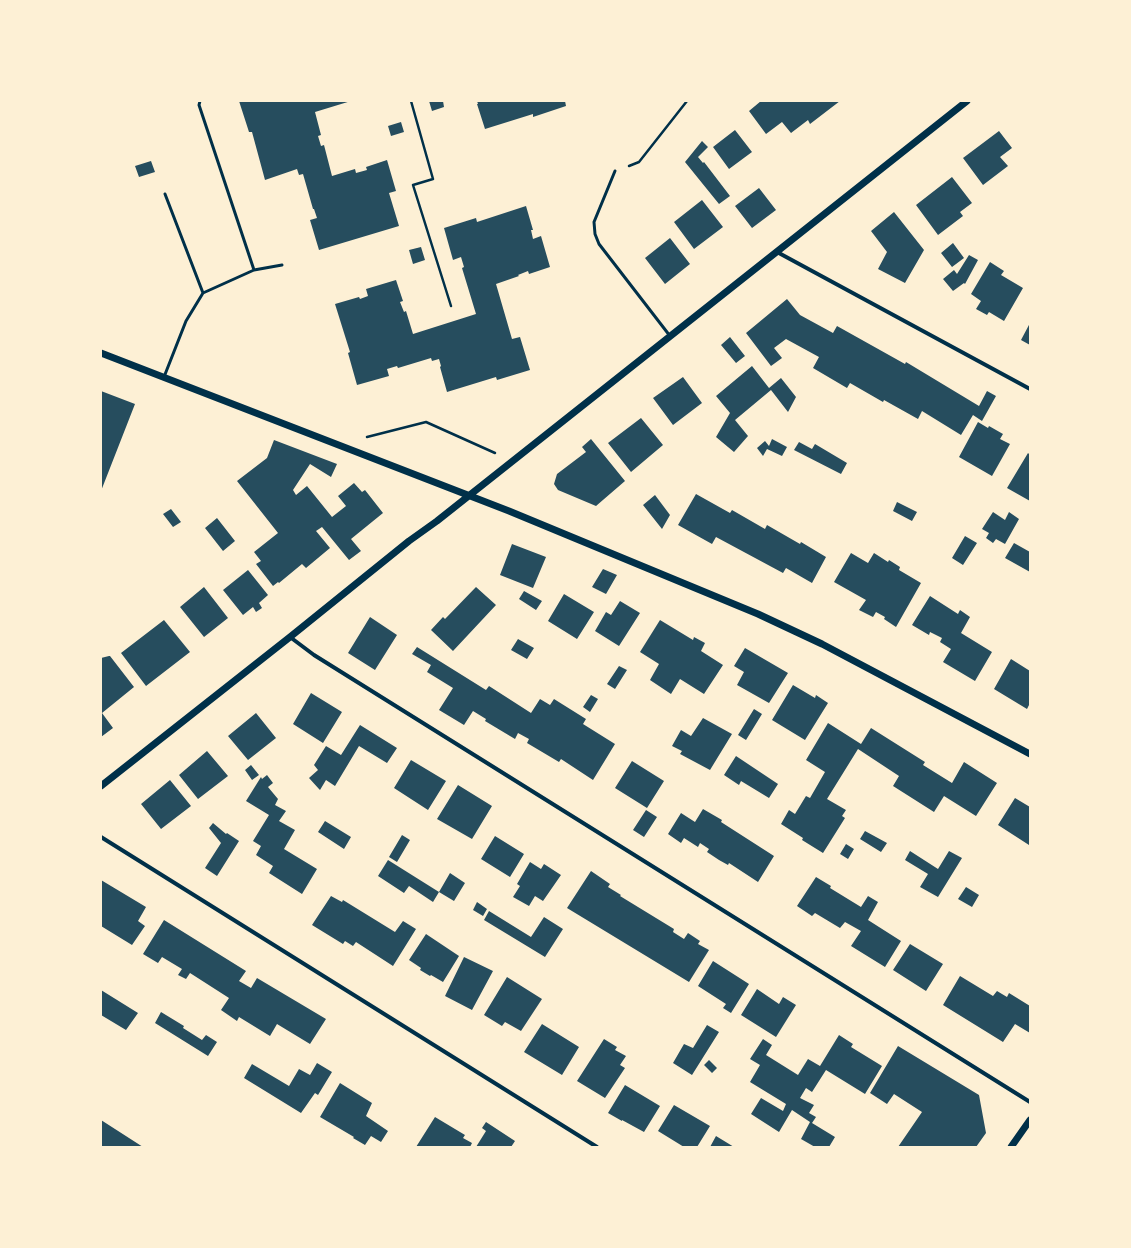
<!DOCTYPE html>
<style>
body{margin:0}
#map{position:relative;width:1131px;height:1248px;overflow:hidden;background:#fdf0d5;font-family:"Roboto Condensed",sans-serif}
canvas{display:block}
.frame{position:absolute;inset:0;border:102px solid #fdf0d5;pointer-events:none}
</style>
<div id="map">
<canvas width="1131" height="1248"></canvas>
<div class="frame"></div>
</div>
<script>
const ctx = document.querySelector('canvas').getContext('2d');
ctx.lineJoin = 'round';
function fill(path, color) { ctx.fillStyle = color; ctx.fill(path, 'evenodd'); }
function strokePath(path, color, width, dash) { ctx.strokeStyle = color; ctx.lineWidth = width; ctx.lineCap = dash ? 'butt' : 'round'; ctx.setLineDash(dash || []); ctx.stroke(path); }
fill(new Path2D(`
 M239,101H351L315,112L321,135L318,136L321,146L324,145L332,176L355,169L356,173L367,170L366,167L387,160L396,191L389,193L399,226L319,250L310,220L317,218L314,209H313L303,174L299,175L297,169L265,180L252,132H249Z
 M429,101H443L444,107L432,111Z
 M477,101H565L566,106L533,117V114L485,129L477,104H478Z
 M761,101H840L810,124L808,120L791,133L782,122L766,134L749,111Z
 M401,122L404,132L391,136L388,126Z
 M735,130L752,152L729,169L713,147Z
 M999,131L1012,148L1000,157L1008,166L983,185L963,158Z
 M702,141L708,147L698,157L703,163L704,162L730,196L719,204L685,162Z
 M151,161L155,172L139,177L135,166Z
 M952,177L972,203L960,212L963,216L938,235L916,205Z
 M759,188L776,210L752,228L735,206Z
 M702,200L723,227L694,249L674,222Z
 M526,206L533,230H531L533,239L541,236L550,267L529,274L528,271L518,275L519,276L496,284L512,339L520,337L530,370L497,380L496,377L447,392L440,367L441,366L439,359L432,361L431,358L398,368L397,366L387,369L389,376L357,385L348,353L350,352L335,304L359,297L360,299L368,296L366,289L396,280L403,301L400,302L404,312L406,311L413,334L476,314L462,268L464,267L461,257L453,260L444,228L476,218L477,222Z
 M894,212L924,250L905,283L878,269L887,252L871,231Z
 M670,238L690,264L665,284L645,258Z
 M953,243L964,258L952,267L941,253Z
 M421,247L425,260L413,264L409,250Z
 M969,255L978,260L965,284L964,283L953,291L943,279L954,270L957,274Z
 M990,262L1004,271L1001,275L1023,288L1004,321L989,312L987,315L976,309L981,301L971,294Z
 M787,299L800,315L833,333L837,326L905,364L906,362L979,406L987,391L996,396L982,421L973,415L961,435L922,411L918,419L884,400L883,402L850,383L847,388L813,368L819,357L786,339L774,348L782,358L771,366L746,333Z
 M1030,323V345L1021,340Z
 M730,337L745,356L736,363L721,345Z
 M752,366L769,388L781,378L796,397L788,412L771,390L735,420L748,436L734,452L716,437L730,413L716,396Z
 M683,377L702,403L673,425L653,398Z
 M101,391L135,404L101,491Z
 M641,418L663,445L631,472L608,443Z
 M978,422L988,428L989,426L1003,434L1000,439L1010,444L992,476L959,457Z
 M591,439L625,481L596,506L558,490L554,484L557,474L586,452L582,447Z
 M772,439L787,447L782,456L767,449L763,456L757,448L765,441L769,446Z
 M274,440L337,464L331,477L310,464L293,490L296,495L307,486L332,517L346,506L338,496L354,483L362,492L365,490L383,513L351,539L361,551L349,560L322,527L316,531L330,548L306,568L302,564L279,583L278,582L273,586L256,564L261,561L254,552L278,533L237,481L267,458Z
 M799,442L812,449L815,444L847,463L841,474L794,450Z
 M1028,453L1030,455V501L1007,488Z
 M696,494L730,513L732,510L765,529L767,525L800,544L801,542L826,557L812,583L786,568L783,573L716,537L712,544L678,525Z
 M655,495L670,515L662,529L643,505Z
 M897,502L917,512L912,521L893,511Z
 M171,509L181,522L173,527L163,514Z
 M993,512L1005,520L1009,512L1019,519L1005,544L996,539L993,543L986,538L989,533L982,529Z
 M217,518L235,541L223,551L205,528Z
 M965,536L977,543L963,565L952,558Z
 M1014,543L1030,552V572L1005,558Z
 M512,544L546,557L533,588L500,575Z
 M851,553L868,563L874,553L888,562L889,560L900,567L899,570L921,583L896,627L884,619L885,617L876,612L873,617L859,610L866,600L834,582Z
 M603,569L617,575L606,594L592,587Z
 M248,570L268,595L259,603L262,608L256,612L253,607L243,615L223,590Z
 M204,587L228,618L204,637L180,607Z
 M476,587L496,605L453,651L431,630L443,617L445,619Z
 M524,591L542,601L536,610L519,599Z
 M564,594L594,612L577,639L548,621Z
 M930,596L958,614L960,610L970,617L961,633L992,652L975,681L943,662L951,649L940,642L942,638L930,632L929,635L912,625Z
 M620,601L640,613L619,646L595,631L606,612L611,615Z
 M370,617L397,635L375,670L348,653Z
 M164,620L190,652L146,686L121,653Z
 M660,620L693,640L694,637L705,643L701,651L723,665L704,694L680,679L671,694L650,680L659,664L640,652Z
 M518,639L534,648L527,659L511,650Z
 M417,647L486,690L489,686L531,713L540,699L550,705L554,699L586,719L583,724L615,744L593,780L561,759L559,762L527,743L529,739L518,733L515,739L485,721L486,719L473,711L464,725L439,710L453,688L427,672L431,665L412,654Z
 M745,648L788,673L769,703L737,685L744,672L734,666Z
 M109,656H110L134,687L102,713L113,728L101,737V685L102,684L101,678V658Z
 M1011,659L1030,671V703L1027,709L994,689Z
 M619,666L627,670L615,689L607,684Z
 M793,685L815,698L816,695L828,703L805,740L772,720Z
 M311,693L342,712L323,743L293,724Z
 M591,695L598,699L590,712L583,707Z
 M754,709L762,714L746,740L738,735Z
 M256,713L276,738L248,760L228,736Z
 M703,718L732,734L710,770L680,754L682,751L672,746L681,730L691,736Z
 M828,723L861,744L871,728L925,762L923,765L952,783L964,762L997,783L976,816L944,796L934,812L893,786L899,776L858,749L827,799L846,810L842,816L845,818L823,853L802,840L803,838L781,824L789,810L795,814L806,796L810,798L825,772L806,760Z
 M360,725L397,748L387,763L359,746L335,786L326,780L320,790L319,789L309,778L318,770L314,765L326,746L341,755Z
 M207,751L228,776L198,799L179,775Z
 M736,756L778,784L769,798L741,781L739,785L724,775Z
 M411,760L446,781L428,810L394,788Z
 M632,761L664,781L647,808L615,788Z
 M251,765L259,775L252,780L245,770Z
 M267,775L273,783L268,787L278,799L275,805L286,811L279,821L295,830L284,849L317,869L302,894L269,873L273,866L256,855L261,846L253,841L269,815L246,801L261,777L262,779Z
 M170,780L191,806L161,829L141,804Z
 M458,785L492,806L472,839L437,819Z
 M1015,798L1030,807L1029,845L998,825Z
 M703,809L722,820L721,822L774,856L758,882L729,863L728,865L719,860L707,852L709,849L700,843L698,847L684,838L681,843L668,834L681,813L695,822Z
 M646,810L657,817L644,837L633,830Z
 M325,821L351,837L344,849L318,832Z
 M213,823L226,834L227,833L239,841L217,876L205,868L221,843L209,828Z
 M865,831L887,843L881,852L860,839Z
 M402,835L410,840L397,862L389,857Z
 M495,836L524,854L510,877L481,859Z
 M846,844L854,849L848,859L840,854Z
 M910,851L938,869L949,851L962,858L938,897L920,887L928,874L905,860Z
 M388,860L439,892L433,902L409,886L404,893L378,876Z
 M530,862L541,869L544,864L561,875L543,901L535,896L529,906L513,897L520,886L517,884Z
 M591,871L610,884L608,887L621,895L620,896L674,929L673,932L684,939L688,933L700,941L698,944L709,950L689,982L567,908Z
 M450,873L465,883L454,901L439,892Z
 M816,877L831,886L830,888L861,907L868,896L878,902L868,920L901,941L885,967L851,946L861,931L845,922L840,928L815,913L812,916L797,906Z
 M101,880L146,907L138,921L145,926L132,945L101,926Z
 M966,887L979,895L972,907L958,899Z
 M331,896L342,902L343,900L395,932L403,921L416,929L393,966L356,942L353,946L345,941L343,944L312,925Z
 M477,902L487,909L483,916L473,910Z
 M489,911L531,937L544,917L563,929L545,957L484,920Z
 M164,920L246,971L239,981L251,988L257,978L326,1019L310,1044L277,1024L270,1036L239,1017L237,1021L221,1010L229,998L190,973L186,979L178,975L182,969L162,957L158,963L143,954Z
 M426,934L459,956L443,982L431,975L430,976L420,970L421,968L409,960Z
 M910,944L943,964L926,991L893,970Z
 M464,957L493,971L472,1010L445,996Z
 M713,961L749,984L731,1013L723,1008L726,1004L698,986Z
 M960,976L993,996L997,991L1007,997L1009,993L1030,1006V1033L1015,1024L1003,1042L943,1005Z
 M507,977L542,999L521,1031L505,1022L502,1026L484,1015Z
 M757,989L779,1004L783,997L796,1005L776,1037L741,1015Z
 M101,990L138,1013L126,1030L101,1015Z
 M161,1012L184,1026L183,1028L202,1040L206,1035L217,1042L208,1056L155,1023Z
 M542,1024L579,1047L562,1075L524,1052Z
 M707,1025L719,1032L692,1075L673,1063L684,1044L693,1048Z
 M839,1035L853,1044L851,1047L882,1066L865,1094L826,1070L812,1092L806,1088L800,1098L814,1105L809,1113L816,1117L812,1123L835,1137L829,1147H815L801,1139L810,1122L792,1110L779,1132L751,1114L761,1098L783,1111L786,1104L750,1082L760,1065L750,1059L763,1039L772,1045L766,1055L798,1075L808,1059L820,1066Z
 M604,1039L617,1047L615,1050L626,1056L620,1065L625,1068L605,1098L577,1081Z
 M898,1046L979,1095L986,1133L976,1147H898L922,1112L894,1094L887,1104L870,1093Z
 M709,1060L717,1068L712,1073L704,1065Z
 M317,1063L332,1072L318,1095L315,1093L301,1113L244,1078L252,1064L289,1086L299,1069L310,1075Z
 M340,1083L372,1103L366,1116L388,1131L381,1142L371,1136L365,1145L353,1138L354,1137L320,1117Z
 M625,1085L660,1106L644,1132L622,1120V1121L608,1113Z
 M674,1105L710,1126L697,1147H684L658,1131Z
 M435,1117L465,1135L463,1138L472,1143L470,1147H416Z
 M101,1120L143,1147H101Z
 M486,1122L515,1141L511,1147H476L486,1131L482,1128Z
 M716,1136L734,1147H710Z`), '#264d5e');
strokePath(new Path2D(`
 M411,101L433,179L413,185L451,306
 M629,166L639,162L687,101
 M367,437L426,422L495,453`), '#003049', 2.5);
strokePath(new Path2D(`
 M200,101L199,105L254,270
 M615,171L594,222L595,234L599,244L670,336
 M165,194L203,293
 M164,377L186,321L203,293L254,270L282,265`), '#003049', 3);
strokePath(new Path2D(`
 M777,252L1030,389
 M290,637L314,655L1030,1102
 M101,837L597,1147`), '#003049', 4);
strokePath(new Path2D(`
 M101,353L509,511L758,614L822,644L1030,754
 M101,786L290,637L409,541L437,521L967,101
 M1011,1147L1030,1120`), '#003049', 7);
</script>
